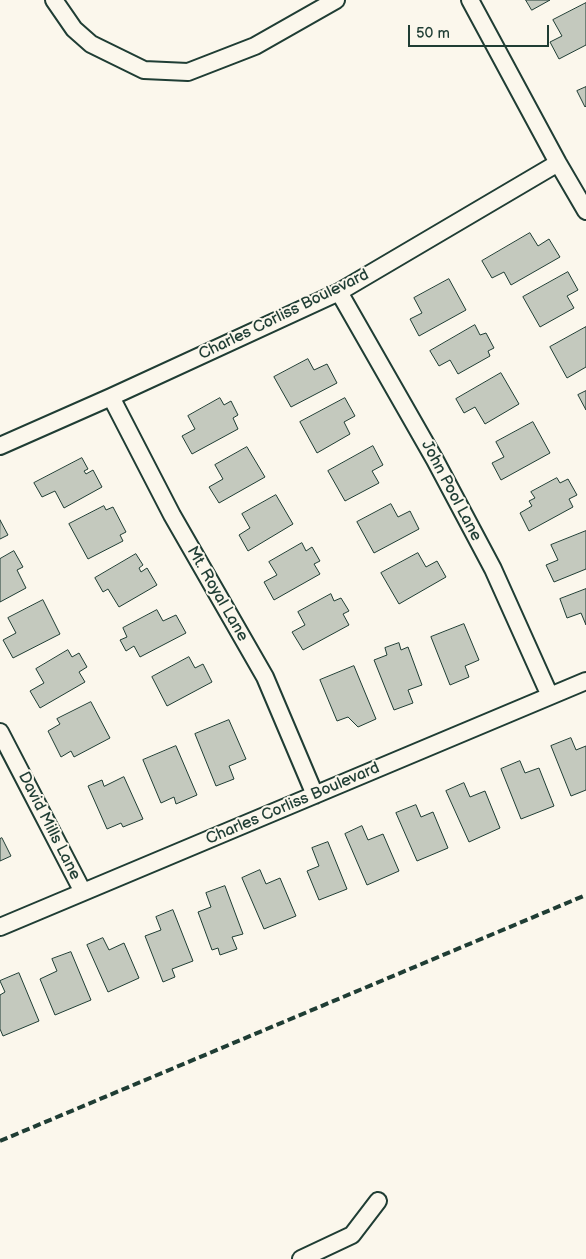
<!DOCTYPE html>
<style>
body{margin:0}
#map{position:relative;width:586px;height:1259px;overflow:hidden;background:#fbf7ec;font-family:"Balsamiq Sans",sans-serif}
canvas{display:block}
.scale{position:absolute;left:408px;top:25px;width:141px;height:22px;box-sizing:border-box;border:2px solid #1f3d34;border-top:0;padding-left:6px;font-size:15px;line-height:18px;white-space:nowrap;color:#1f3d34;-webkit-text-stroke:4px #fbf7ec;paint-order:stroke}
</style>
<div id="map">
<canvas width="586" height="1259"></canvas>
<div class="scale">50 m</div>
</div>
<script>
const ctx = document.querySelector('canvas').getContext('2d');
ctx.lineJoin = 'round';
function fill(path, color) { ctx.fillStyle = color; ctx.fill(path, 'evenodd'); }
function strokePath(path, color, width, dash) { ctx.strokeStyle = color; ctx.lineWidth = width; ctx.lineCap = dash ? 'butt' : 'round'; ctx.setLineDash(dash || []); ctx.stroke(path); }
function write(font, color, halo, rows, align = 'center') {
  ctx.font = font + ' "Balsamiq Sans",sans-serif'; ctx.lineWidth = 4; ctx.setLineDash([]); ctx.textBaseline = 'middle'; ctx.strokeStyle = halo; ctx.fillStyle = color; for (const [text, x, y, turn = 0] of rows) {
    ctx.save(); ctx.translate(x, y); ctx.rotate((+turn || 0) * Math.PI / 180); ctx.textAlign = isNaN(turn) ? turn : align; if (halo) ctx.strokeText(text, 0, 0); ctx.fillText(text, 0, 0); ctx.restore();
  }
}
const building = new Path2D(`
 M526,0H550L532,10Z
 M586,3V45L559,59L550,42L562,36L553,20Z
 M586,87V106L585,107L577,91Z
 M530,233L538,246L549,239L560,257L511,285L504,272L492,278L482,261Z
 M568,272L578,290L567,296L574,308L540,327L523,297Z
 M449,279L466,310L419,336L410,319L422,313L414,298Z
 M475,325L480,335L486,333L494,348L488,351L490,356L458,374L450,360L439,366L430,351Z
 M586,327V367L567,378L550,347Z
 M308,359L314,370L327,364L337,383L291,407L274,377Z
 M501,373L519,404L485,424L475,407L464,413L456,399Z
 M586,391V410L578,395Z
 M220,398L224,405L231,401L238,415L233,418L238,429L192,454L182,436L195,429L188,416Z
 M345,398L355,416L344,422L350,434L317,453L300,422Z
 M533,422L550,453L501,480L492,463L504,457L496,442Z
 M373,446L383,465L372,471L379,483L345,501L328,471Z
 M247,447L265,477L219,503L209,487L223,479L215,465Z
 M82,458L88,469L84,471L86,474L93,470L102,487L64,508L55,491L42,497L34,483Z
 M557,478L560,483L568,479L577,495L569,499L573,507L529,531L520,513L532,506L529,501L535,498L531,492Z
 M276,495L293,524L248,551L239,535L250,528L242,514Z
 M391,504L398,517L410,511L419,529L374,553L357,522Z
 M104,506L106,510L113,507L126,532L120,535L123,541L88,559L69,524Z
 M0,520L8,535L0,539Z
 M586,531V569L554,582L546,565L558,560L551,545Z
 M302,543L306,551L312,547L320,561L314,564L320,574L274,600L264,582L277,575L269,562Z
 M14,551L23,567L17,570L26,588L0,602V559Z
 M418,553L426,567L437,561L446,577L399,604L381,573Z
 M136,554L143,565L139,568L141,572L147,568L157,585L119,607L108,589L103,592L95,578Z
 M586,589V625L581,613L567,618L560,599Z
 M331,594L334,601L341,598L349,611L343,614L349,625L303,650L292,632L305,625L298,612Z
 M43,600L60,634L13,658L3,640L16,633L8,618Z
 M157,610L163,621L176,615L186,633L140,657L134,646L126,651L120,640L127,637L123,628Z
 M464,624L479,660L465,666L469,677L450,685L431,637Z
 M399,643L401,650L408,647L422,685L408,690L413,703L394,710L374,660L387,655L385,648Z
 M68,650L72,657L79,653L87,667L79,672L85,682L40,708L30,691L44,683L36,669Z
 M189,657L195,668L203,664L212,682L167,706L152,677Z
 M354,666L376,719L358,727L348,717L337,721L320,680Z
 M91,702L110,738L74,757L71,751L61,757L48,731L60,724L57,719Z
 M229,720L246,759L229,766L234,779L216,786L195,734Z
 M571,738L576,750L586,746V790L571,796L551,746Z
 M176,746L197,795L176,804L174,797L161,803L143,760Z
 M520,761L525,773L539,768L554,806L521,819L501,769Z
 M124,777L143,819L123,827L121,823L107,829L88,786L102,780L104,786Z
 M464,783L470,797L485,791L500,828L469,842L446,791Z
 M416,805L421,817L433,812L448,848L417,861L396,813Z
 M362,826L368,840L383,834L399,871L367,885L345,834Z
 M2,838L11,856L0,861V839Z
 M328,842L347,889L319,900L307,871L319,866L312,848Z
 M260,870L266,884L280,878L296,916L264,929L242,878Z
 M225,886L243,934L232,937L237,949L220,955L218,948L212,950L198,912L211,907L206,893Z
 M173,910L193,961L172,969L175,977L163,982L145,936L161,930L156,917Z
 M103,938L109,950L124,943L139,978L108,992L87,945Z
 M71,952L91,1000L55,1015L40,979L57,971L52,959Z
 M19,973L39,1021L3,1036L0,1029V995L5,992L0,981Z`);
fill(building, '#c4c9be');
strokePath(building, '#1f3d34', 1);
const minor = new Path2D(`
 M54,0L74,29L91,44L144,70L188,72L255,46L336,0
 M470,0L558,163L586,211
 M339,292L435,460L493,569L550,696
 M111,397L172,515L265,677L315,795
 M0,446L111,397L339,292L558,163
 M0,732L83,892
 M0,927L586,681
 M301,1259L352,1235L378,1201`);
strokePath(minor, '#1f3d34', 20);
strokePath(minor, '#fbf7ec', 16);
strokePath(new Path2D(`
 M0,1141L586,895`), '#1f3d34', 4, [8, 4]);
write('16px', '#1f3d34', '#fbf7ec', [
 ["Charles Corliss Boulevard",284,315,-26],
 ["John Pool Lane",451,491,62],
 ["Mt. Royal Lane",217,594,60],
 ["Charles Corliss Boulevard",293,804,-23],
 ["David Mills Lane",49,826,63]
]);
</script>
